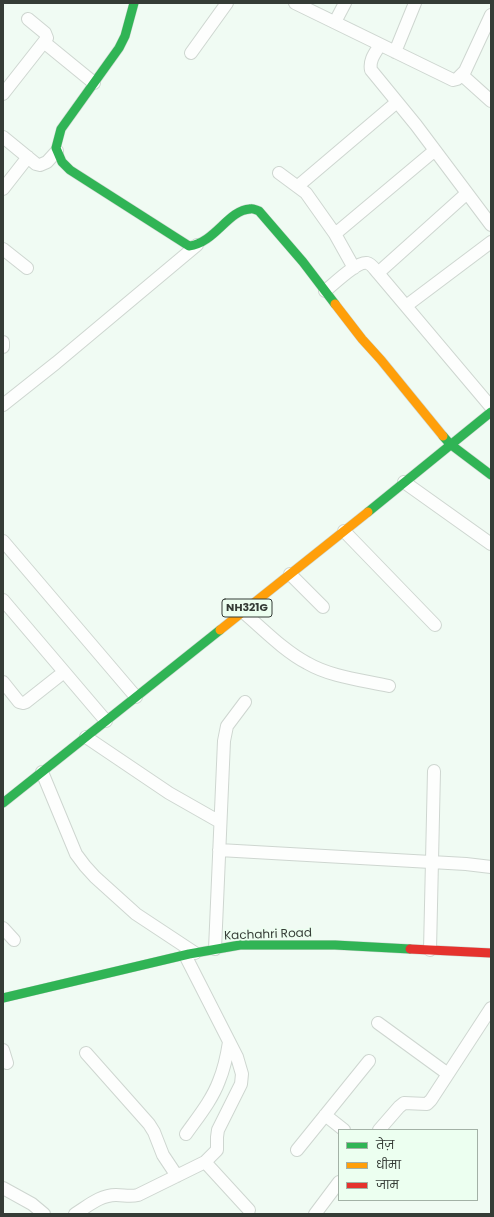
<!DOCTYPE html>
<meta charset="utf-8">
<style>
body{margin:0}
#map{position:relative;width:494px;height:1217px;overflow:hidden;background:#f0fbf3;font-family:Poppins,"Noto Sans Devanagari",sans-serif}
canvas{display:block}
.frame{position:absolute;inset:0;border:4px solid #353c36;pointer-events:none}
.legend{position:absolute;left:338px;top:1129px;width:140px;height:72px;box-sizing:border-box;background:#ecfff0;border:1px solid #a3b1a6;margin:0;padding:5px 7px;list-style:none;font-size:12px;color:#353c36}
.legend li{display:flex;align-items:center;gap:8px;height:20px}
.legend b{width:20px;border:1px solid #a3b1a6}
</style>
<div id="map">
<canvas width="494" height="1217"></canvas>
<div class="frame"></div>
<ul class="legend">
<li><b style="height:5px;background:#30b455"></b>तेज़</li>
<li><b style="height:5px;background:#ff9f0a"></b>धीमा</li>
<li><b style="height:5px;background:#e5322d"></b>जाम</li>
</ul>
</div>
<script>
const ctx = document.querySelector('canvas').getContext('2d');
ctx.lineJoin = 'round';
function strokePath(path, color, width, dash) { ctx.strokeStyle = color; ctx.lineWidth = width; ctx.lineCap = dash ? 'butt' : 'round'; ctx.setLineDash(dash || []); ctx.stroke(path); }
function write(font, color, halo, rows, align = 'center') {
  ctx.font = font + ' Poppins,sans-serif'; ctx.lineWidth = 3; ctx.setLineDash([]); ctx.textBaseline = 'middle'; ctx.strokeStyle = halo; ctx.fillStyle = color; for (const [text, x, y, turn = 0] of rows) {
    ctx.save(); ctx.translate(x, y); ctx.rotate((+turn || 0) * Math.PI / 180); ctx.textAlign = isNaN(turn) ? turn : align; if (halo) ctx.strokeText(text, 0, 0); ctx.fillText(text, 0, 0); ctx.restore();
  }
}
const street = new Path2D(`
 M295,3L453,80L457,79L465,71L491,15
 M335,22L345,3
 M45,43L94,83
 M380,45C375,53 369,60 371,70L416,125L491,225
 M395,52L415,3
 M191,53L227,3
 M462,75L491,101
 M3,94L47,38L45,33L28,19
 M3,137L36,164L40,165L47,162L57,151
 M279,173L306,193L335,234L354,268
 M298,186L397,102
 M3,189L28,157
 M335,234L434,151
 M3,249L27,268
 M378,273L466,194
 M325,291C333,285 357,261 367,263C372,264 375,270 378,273L491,407
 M406,306L491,242
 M3,342V347
 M3,405L56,363L197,245
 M404,482L491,544
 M344,531L435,625
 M3,541L136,697
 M290,574L323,607
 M3,600L106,721
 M243,612C263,629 284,651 307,663C331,677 362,680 389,686
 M3,682L19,702L23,703L26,702L64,672
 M86,737L169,793L220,822
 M42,772L76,854L85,866L95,877L136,914L195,953
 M219,850L466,864L491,867
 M3,928L14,940
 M215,949L224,741L227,726L245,702
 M430,950L434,771
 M378,1023L448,1074
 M3,1050L7,1063
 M86,1053L149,1124L154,1132L163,1155L177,1176
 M325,1115L344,1130
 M379,1130L399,1107L404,1103L427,1104L431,1100L491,1008
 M186,1134C198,1117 212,1100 219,1081C224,1069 227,1055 229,1042
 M297,1150L369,1061
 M205,1162L249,1210
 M3,1188L32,1204L44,1214
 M75,1214C88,1206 100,1195 116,1195C124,1195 130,1197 138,1195L205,1162L217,1150V1137L218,1130L241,1084L242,1074L237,1057L185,955
 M315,1214L339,1182`);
const fast = new Path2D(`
 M134,3L125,36L119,48L61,129L56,148L62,162L70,170L189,246C215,243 228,210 250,209C253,208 256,210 259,211L303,262L335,304
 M443,436L450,444L491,475
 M368,512L491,412
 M3,803L220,630
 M3,998L189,954L240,945H335L410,949`);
const slow = new Path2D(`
 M335,304L362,339L381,360L443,436
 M220,630L368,512`);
const jam = new Path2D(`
 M410,949L491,953`);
strokePath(street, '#ced6d0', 14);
strokePath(fast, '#ced6d0', 10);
strokePath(slow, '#ced6d0', 10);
strokePath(jam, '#ced6d0', 10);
strokePath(street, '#fdfefd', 12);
strokePath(fast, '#30b455', 9);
strokePath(slow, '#ff9f0a', 9);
strokePath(jam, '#e5322d', 9);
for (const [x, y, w] of [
 [247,608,50]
]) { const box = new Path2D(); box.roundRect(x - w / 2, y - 9, w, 18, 3); ctx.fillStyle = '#ecfff0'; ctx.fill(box); strokePath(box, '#353c36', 1); }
write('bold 11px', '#353c36', null, [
 ["NH321G",247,608]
]);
write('12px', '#353c36', '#ecfff0', [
 ["Kachahri Road",268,935,-2]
]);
</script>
